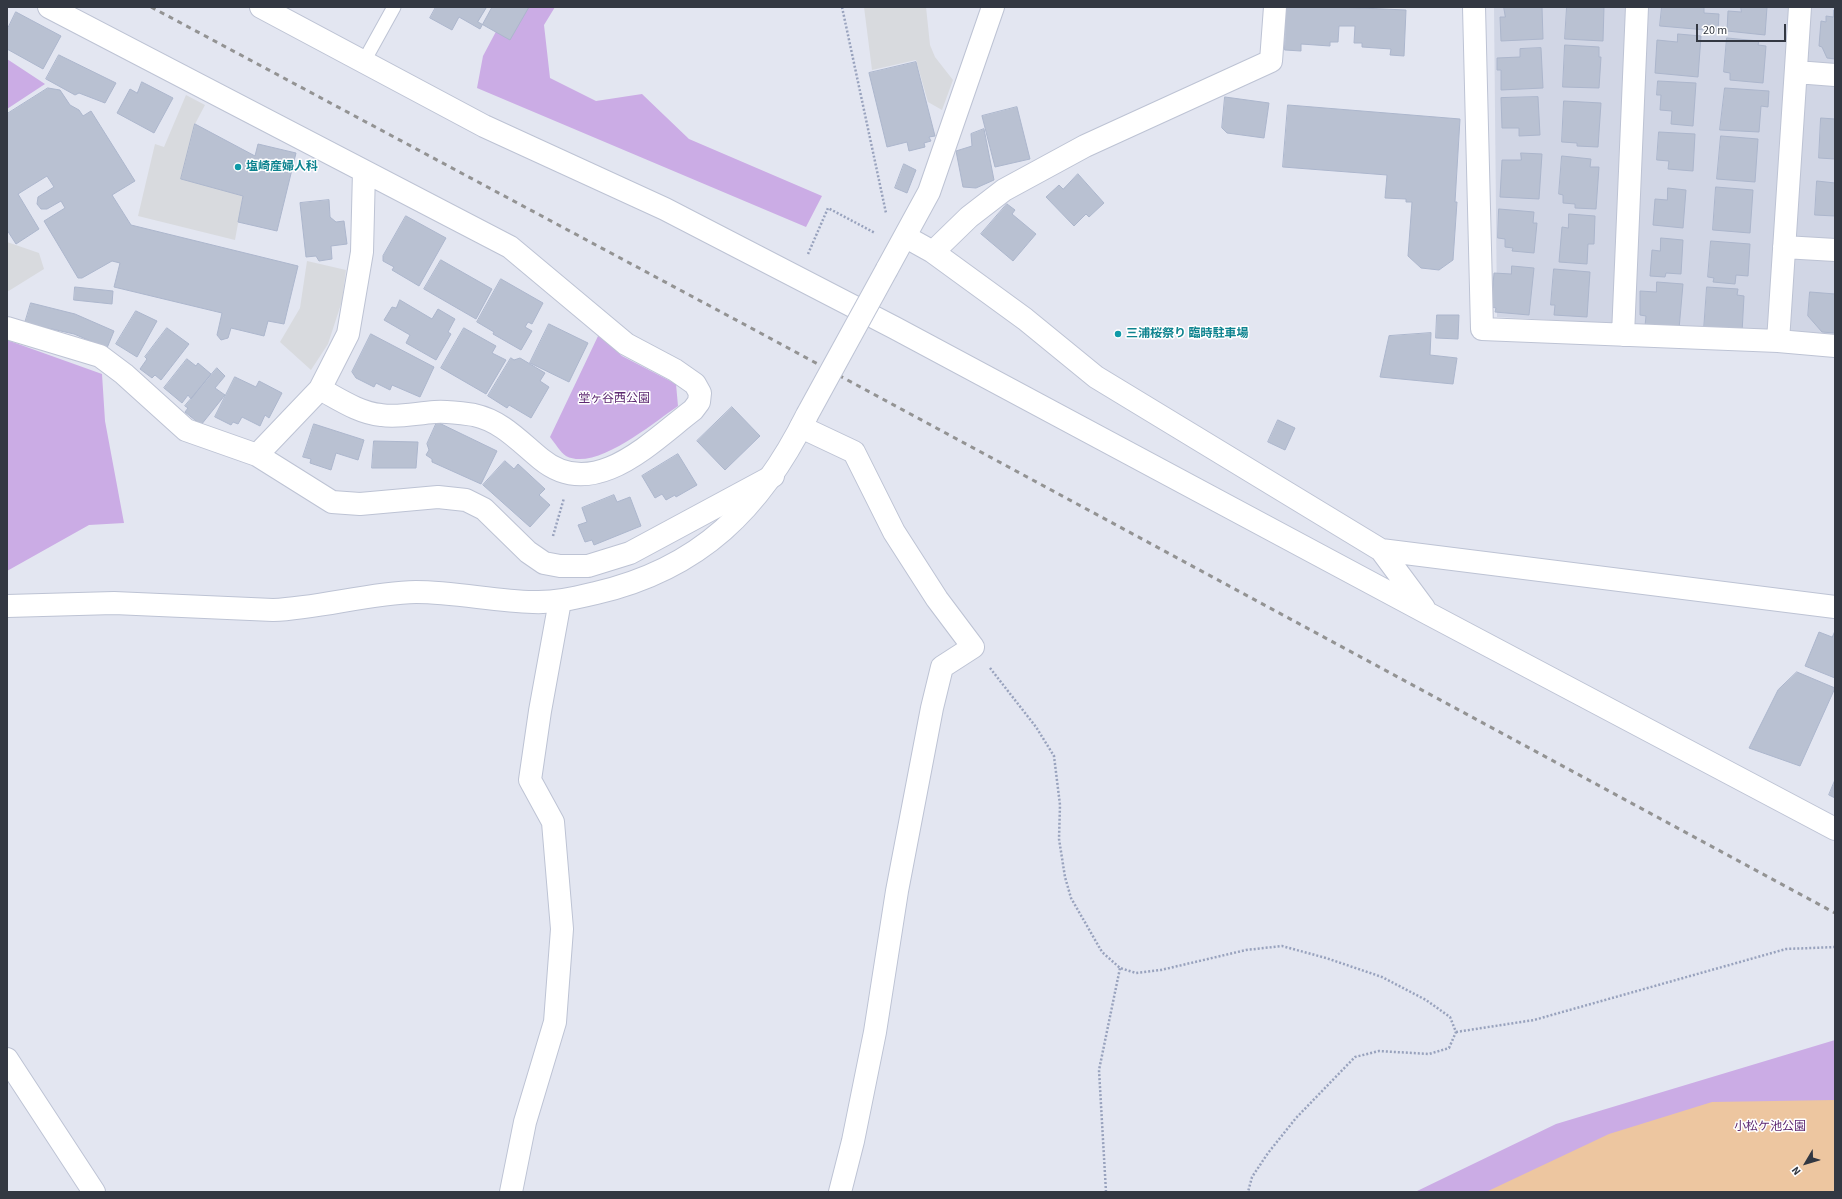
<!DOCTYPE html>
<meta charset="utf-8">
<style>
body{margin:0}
#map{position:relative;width:1842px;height:1199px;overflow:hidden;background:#e3e6f1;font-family:"Source Sans 3",sans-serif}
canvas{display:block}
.frame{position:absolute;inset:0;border:8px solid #333842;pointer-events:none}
.north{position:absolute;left:1786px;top:1143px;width:40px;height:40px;-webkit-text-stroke:3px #fff;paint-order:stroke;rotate:232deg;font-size:11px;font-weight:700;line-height:16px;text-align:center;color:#333842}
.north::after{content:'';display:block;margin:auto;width:14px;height:18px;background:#333842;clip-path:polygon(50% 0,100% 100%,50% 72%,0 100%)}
.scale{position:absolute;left:1696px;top:24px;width:90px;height:18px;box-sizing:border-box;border:2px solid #333842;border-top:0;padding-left:5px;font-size:12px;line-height:14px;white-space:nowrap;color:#333842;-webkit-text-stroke:3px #fff;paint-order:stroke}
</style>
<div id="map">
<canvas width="1842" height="1199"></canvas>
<div class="frame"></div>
<div class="north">N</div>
<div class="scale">20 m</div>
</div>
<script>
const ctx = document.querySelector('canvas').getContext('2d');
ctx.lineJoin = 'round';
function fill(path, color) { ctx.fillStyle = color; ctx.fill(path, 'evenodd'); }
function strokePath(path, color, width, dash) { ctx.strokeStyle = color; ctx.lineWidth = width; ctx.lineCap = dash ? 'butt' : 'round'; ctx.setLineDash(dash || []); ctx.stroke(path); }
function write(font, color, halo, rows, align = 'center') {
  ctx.font = font + ' "Source Sans 3","Noto Sans JP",sans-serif'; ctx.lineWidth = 3; ctx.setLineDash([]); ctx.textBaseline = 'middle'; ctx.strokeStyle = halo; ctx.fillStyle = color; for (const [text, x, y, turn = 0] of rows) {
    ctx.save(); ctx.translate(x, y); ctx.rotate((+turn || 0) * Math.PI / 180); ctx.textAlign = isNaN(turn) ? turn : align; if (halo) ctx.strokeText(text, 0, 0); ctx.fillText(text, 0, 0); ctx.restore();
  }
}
fill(new Path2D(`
 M1494,7H1835V336L1497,317Z`), '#d1d6e5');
fill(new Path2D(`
 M509,7H555L544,25L550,78L596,101L642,94L689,139L822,196L806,227L477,88L483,56Z
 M7,59L45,84L7,109Z
 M599,334L622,356L676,384L678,406C654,422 596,472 566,456C560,452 555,443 550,437Z
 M7,340L102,374L105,421L124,523L89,525L7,571Z
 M1835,1040V1192H1415L1556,1124Z`), '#cbace5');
fill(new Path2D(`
 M864,7H926L930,45L935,57L953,80L942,110L928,102L916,60L872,70Z
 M186,95L205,105L195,124L182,179L243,196L235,240L138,216L155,144L164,147Z
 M7,242L39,253L44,269L7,292Z
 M307,261L346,270L342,301L328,344L311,370L280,342L300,308Z`), '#d8dade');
fill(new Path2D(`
 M1835,1100V1192H1486L1609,1134L1712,1102Z`), '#edc6a0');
const building = new Path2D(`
 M436,7H492L480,29L459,17L452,30L430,18Z
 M487,7H529L510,40L478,22Z
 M1286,7H1338L1406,10L1404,56L1390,55L1391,49L1362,47V43H1354L1355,26H1339L1338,42H1330V46L1301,44V51L1285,50Z
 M1504,7H1542L1543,39L1501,41L1500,17H1505Z
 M1567,7H1604L1603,41L1565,39Z
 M1662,7H1704V13L1719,14L1718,31L1660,26Z
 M1741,7H1767L1765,35L1727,31L1728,11L1741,12Z
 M1834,10H1835V59L1827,58L1822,47L1819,46L1821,21L1826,22V16L1833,17Z
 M16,12L61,36L43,69L7,49V30Z
 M1678,34L1701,36L1698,77L1655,73L1657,40L1677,42Z
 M1727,38L1759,41L1758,45L1766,46L1763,83L1730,80V73L1724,72Z
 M1565,45L1599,47V57H1601L1599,88L1563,87Z
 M1541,48L1543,88L1501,90V70H1497V58L1520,57V49Z
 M59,55L116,83L105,103L79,93L75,95L46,79Z
 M916,62L935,136L929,137L931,141L924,143L925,147L909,151L907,142L887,147L869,73Z
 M1658,81L1696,83L1693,126L1671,124L1672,111L1660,110L1661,95H1657Z
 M142,82L173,98L154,133L117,113L130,89L137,93Z
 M48,88L60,90L70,105L79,110L83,116L91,111L135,181L112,195L131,225L298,266L284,324L268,321L264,336L231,328L228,338L221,340L217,335L222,313L114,287L120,263L112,261L82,278H78L44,221L65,208L61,201L47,209H41L37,204L38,197L54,187L47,176L18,194L39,229L16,244L7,230V114Z
 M1725,88L1769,91L1768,107L1761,106L1759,132L1720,130Z
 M1225,97L1269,103L1264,138L1227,133L1222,128Z
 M1538,97L1540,135L1519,136V128H1502L1501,98Z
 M1564,101L1601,103L1598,147L1577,146V143L1562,142Z
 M1288,105L1460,119L1455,202H1457L1453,260L1439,270L1421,268L1408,256L1412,202H1406V199L1385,198L1387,175L1283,167Z
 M1017,107L1030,159L995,167L982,116Z
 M1821,118L1835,119V159L1819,158Z
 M195,124L255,156L258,144L296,153L277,231L238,222L243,196L181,179Z
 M984,129L994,180L976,188L963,187L956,151L972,146L971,134Z
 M1659,132L1695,134L1693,171L1668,169L1669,161L1657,160Z
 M1721,136L1758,139L1755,182L1717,179Z
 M1521,153L1542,154L1539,199L1500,197L1502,160H1521Z
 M1562,156L1591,159L1590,167H1599L1596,209L1575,208V204L1563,203V195L1559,194Z
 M904,164L916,170L907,193L895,188Z
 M1078,174L1104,203L1089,217L1086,214L1074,226L1046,197L1059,185L1063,189Z
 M1817,181L1835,183V216L1815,215Z
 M1716,187L1753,190L1750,233L1713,230Z
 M1668,188L1686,190L1683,228L1653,225L1655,199L1667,200Z
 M329,200L330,217L336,222L344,221L347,244L331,246L332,259L319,261L316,256L306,257L300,203Z
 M1007,204L1015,210L1012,214L1036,234L1013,261L981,234Z
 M1499,209L1534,212L1533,223H1537L1534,253L1512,251L1513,248L1505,247V239L1498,238Z
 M1569,214L1595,216L1594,244H1588L1587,264L1559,262L1562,227L1568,228Z
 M406,216L446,238L419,286L392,270L394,267L383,261V256Z
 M1661,238L1683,240L1681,274L1666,273L1665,277L1650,276L1652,250L1660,251Z
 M1711,241L1750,244L1748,276L1736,275L1735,284L1713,282L1714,278L1708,277Z
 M441,260L492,289L476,319L424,289Z
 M1512,266L1534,268L1529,315L1495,312L1496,308L1491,307L1494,273L1511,274Z
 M1554,269L1590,272L1587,317L1554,315L1555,305H1551Z
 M501,279L543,303L532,324L528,322L525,327L532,331L521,350L493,334L494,332L477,322Z
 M1657,282L1683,284L1679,329L1645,326L1646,316L1640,315V291L1656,292Z
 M75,287L113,291L112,304L74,300Z
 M1707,287L1738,289L1737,295L1744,296L1742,333L1704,330Z
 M1810,292L1835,294V333L1822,332L1808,316Z
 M400,300L432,319L438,309L455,319L448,332L451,334L436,360L406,343L410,335L384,320L392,307L396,308Z
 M31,303L75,314L114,331L107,348L74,334L25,323Z
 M136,311L157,321L137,357L116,344Z
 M1437,315H1459L1458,339L1436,338Z
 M549,324L588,343L569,382L530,363Z
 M167,328L189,344L161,380L155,375L152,378L140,369L147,359L145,357Z
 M464,328L496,346L492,353L506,360L486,394L441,368Z
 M1431,333L1430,355L1457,358L1453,384L1380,377L1389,336Z
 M371,334L434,367L420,397L392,385L390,390L376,383L374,387L356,378L352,372Z
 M511,358L514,360L520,358L545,373L540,381L549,387L531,418L509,405L507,408L488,396Z
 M187,359L196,366L198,363L211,374L191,399L188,395L182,403L164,388Z
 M217,368L225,376L215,388L225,395L201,425L185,412L188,408L185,406Z
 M235,377L256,387L259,381L282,393L269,418L265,415L260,426L242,417L238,424L233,422L231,425L215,417Z
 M732,407L760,436L725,470L697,441Z
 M1278,420L1295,428L1285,450L1268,442Z
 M437,422L497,451L481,484L432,462V459L426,455L429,450L427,444Z
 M314,424L364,440L358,460L336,453L331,470L310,463L311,459L303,457Z
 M374,441L418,442L416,468H372Z
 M678,454L697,485L676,497L675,495L666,500L662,494L655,498L642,476Z
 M505,461L514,469L518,464L545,489L539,495L550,505L530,527L483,485Z
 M614,495L617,502L630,497L641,526L594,545L592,540L585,542L578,525L587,522L582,508Z
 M1835,631V678L1805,666L1819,632L1832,637Z
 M1797,672L1835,688L1800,766L1749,748L1778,690Z
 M1835,780V798L1829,795Z`);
fill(building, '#b9c1d2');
strokePath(building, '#acb6cc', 1);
const service = new Path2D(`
 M363,63L394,7`);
const minor = new Path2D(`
 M49,7L510,247L626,344L675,370L695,384L700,393L699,402L693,410C652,441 594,503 541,459C520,442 502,421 474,415C460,413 448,411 435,412C417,413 399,418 381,415C359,413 339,399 320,389
 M261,7L484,126L665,209L895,328L1429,614L1835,829
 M1474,7L1482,329L1778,341L1835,346
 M1796,72L1835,75
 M906,237L933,252L1025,319L1096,377L1381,550L1424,608
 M1784,247L1835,250
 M933,252L969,217L1004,190L1085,146L1271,61L1275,7
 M7,328L100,356L124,374L186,430L257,455L332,502L360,504L438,497L466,500L484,509L528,552L544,563L560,566H588L630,553L773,476
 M1623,335L1637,7
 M1778,341L1800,7
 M801,427L854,452L894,532L937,599L973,647L942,667L932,708L897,891L875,1032L853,1141L840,1192
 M257,455L320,389L348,334L362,252L364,171
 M1381,550L1835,607
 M7,1059L94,1192
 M511,1192L525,1122L555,1022L562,929L553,822L530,780L540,711L560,601`);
const tertiary = new Path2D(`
 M887,269L929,192L993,7
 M7,606L114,603L273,610C321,608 368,593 416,592C455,592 494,601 533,602C555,603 575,598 596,593C700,569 761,508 807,415`);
strokePath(service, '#bdc3d4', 15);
strokePath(minor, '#bdc3d4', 24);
strokePath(tertiary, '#bdc3d4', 24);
strokePath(new Path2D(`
 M842,7L886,213
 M808,254L828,208L875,233
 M553,536L564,498
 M990,668L1036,727L1054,756L1060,805L1059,839L1065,877L1071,898L1102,952L1120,968L1136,973L1161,970L1246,950L1282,946L1326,958L1382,977L1426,1000L1450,1017L1456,1032L1449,1048L1429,1054L1379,1051L1355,1057L1296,1118L1268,1153L1252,1177L1248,1192
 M1456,1032L1534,1020L1786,949L1835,947
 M1106,1192L1099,1070L1120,968`), '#98a2bd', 2.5, [2, 2]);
strokePath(service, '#fff', 13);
strokePath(minor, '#fff', 22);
strokePath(tertiary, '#fff', 22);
strokePath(new Path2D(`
 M151,7L766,336L1835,913`), '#939393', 3, [5, 5]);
const tertiaryBridge = new Path2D(`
 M807,415L887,269`);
strokePath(tertiaryBridge, '#bdc3d4', 24, []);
strokePath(tertiaryBridge, '#fff', 22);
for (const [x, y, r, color] of [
 [238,167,4,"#0f9aa8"],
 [1118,334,4,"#0f9aa8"]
]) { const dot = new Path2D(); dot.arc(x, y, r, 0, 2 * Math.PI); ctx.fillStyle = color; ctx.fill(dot); strokePath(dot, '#fff', 1.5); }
write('bold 12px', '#0d838f', '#fff', [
 ["塩崎産婦人科",246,167],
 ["三浦桜祭り 臨時駐車場",1126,334]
], 'left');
write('12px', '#5d2971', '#fff', [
 ["堂ヶ谷西公園",614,399],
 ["小松ケ池公園",1770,1127]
]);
</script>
